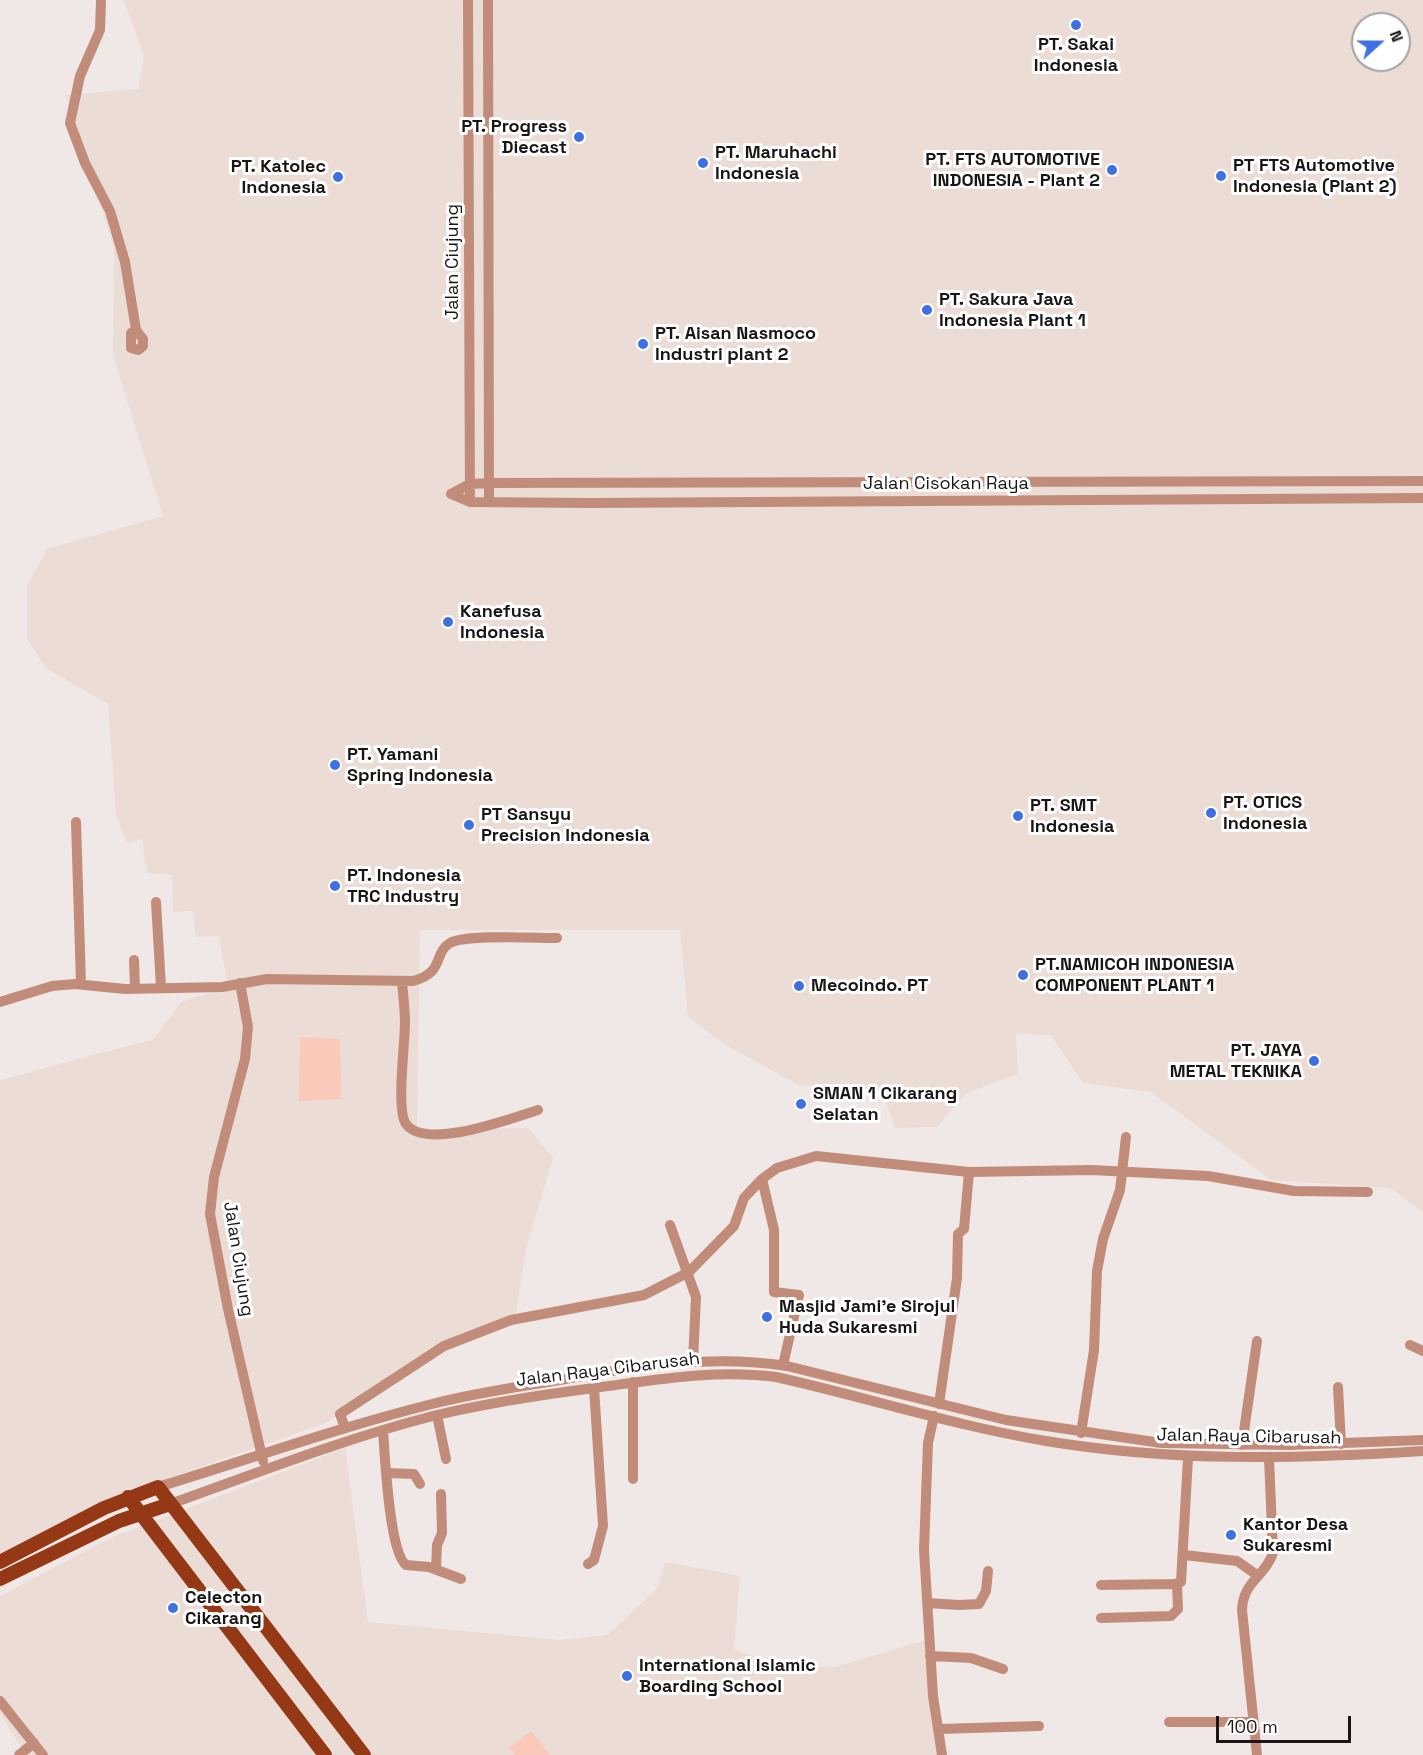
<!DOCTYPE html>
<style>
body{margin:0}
#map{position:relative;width:1423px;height:1755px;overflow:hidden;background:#f0e8e6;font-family:"Space Grotesk",sans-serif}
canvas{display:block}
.north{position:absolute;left:1351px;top:12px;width:60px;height:60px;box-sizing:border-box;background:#fff;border:2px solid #a3a2a1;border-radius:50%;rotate:69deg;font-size:16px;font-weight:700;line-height:24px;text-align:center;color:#191615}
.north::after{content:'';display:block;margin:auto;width:21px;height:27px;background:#3d70e0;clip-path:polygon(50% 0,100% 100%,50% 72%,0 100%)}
.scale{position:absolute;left:1216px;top:1716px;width:135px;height:27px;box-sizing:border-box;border:3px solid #191615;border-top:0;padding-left:8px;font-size:18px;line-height:21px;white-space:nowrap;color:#191615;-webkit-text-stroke:4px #fff;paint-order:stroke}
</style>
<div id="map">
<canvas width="1423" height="1755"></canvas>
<div class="north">N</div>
<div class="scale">100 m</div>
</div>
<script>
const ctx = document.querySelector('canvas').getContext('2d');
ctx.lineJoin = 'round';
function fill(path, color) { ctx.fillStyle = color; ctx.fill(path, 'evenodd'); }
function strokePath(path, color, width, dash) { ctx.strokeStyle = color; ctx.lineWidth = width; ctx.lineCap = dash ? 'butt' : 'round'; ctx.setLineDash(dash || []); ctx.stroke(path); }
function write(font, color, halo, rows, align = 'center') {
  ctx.font = font + ' "Space Grotesk",sans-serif'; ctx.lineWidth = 6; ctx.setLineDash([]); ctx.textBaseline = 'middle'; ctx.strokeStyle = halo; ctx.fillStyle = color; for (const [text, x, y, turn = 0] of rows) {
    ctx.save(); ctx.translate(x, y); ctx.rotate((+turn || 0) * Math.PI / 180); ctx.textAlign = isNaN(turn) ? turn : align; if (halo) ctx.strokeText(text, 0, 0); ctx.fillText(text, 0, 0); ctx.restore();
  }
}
fill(new Path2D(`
 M124,0H1423V1212L1390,1188L1271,1180L1151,1092L1083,1083L1051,1035L1016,1034L1018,1074L966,1093L937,1127L895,1128L882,1090L799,1085L729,1047L688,1017L680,930H420L417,1130L528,1128L553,1158L526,1249L515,1319L444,1346L326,1423L117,1496L0,1556V1080L154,1039L181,1002L228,987L219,936L196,937L193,911L173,912L172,875L147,873L142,839L127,843L116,815L108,704L46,668L27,639V586L47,549L163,516L113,355L114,248L66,95L138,89L144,56ZM1363,24H1399V60H1363Z
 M345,1448L368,1622L560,1640L607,1635L657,1589L665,1562L740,1576L734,1650L784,1666L835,1667L926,1640L943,1755H26L0,1713V1596L108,1539Z`), '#ebdcd6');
fill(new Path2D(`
 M300,1037L340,1039L341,1099L299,1101Z
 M531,1731L550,1755H515L509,1748Z`), '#fbc9b9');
strokePath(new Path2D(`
 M101,0L100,30L80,76L70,123L85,163L110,211L125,262L136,330L143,339V346L138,350L131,348V333L136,330
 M468,0L470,502
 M488,0L489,502
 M451,494L470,484L489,483L1423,481
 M451,494L470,502L590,503L1423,498
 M76,822L81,984
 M156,902L161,987
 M134,960L135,988
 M402,981C403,995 405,1009 405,1023C405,1043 396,1111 406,1124C426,1151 512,1118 538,1110
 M240,983L248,1027L245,1059L214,1177L210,1214L228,1309L263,1461
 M0,1002L52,986L75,984L125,989L222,987L267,979L413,981C445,973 433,953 450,943C466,934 535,938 557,938
 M762,1179L774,1230V1292L799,1295L783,1365
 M670,1225L696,1297L693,1361
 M1410,1345L1423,1351
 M1338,1387L1341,1444
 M939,1404L957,1278L958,1234L964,1229L969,1172
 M437,1415L446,1459
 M934,1416L928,1443L924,1550L933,1696L942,1755
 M345,1428L340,1414L444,1346L511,1320L644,1295L689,1272L734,1226L744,1198L762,1179L777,1168L816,1156L969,1172L1092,1170L1208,1176L1294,1191L1368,1192
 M383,1431C385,1455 389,1552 406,1565L429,1567L461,1579
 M1081,1433L1094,1350L1097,1271L1103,1239L1120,1190L1126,1137
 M1242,1445L1257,1341
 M387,1473L414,1474L420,1484
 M633,1479V1382
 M158,1487C250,1459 340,1427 432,1404C478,1392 525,1386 571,1378C643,1365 714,1355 787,1366L1006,1420L1161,1443L1290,1445L1423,1440
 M170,1504C257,1473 343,1439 433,1416C486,1403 540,1395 594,1388C655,1380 714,1369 776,1377C866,1397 955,1426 1046,1441C1172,1462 1296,1459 1423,1451
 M1184,1555L1237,1561L1257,1575
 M588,1564L594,1560L603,1526L594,1388
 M436,1569L437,1545L442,1533L441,1494
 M1101,1585L1175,1584L1181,1582L1188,1458
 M928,1603L959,1605L979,1604L986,1591L988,1571
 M1101,1618L1171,1616L1178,1609L1177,1584
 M930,1656L971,1658L1003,1669
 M0,1701L43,1755
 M1169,1722H1253
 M939,1729L1039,1726
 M19,1755L34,1743
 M1257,1755L1242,1610C1243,1581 1265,1577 1273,1553L1269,1458`), '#c28c7a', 10);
strokePath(new Path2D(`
 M128,1497L325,1755
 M0,1562L104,1508L158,1487L364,1755
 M0,1579L119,1521L170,1504`), '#953815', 14);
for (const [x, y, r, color] of [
 [1076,25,6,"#3d70e0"],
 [579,137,6,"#3d70e0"],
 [703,163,6,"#3d70e0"],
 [1112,170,6,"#3d70e0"],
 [1221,176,6,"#3d70e0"],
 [338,177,6,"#3d70e0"],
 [927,310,6,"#3d70e0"],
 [643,344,6,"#3d70e0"],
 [448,622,6,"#3d70e0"],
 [335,765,6,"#3d70e0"],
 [1211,813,6,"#3d70e0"],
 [1018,816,6,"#3d70e0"],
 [469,825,6,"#3d70e0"],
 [335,886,6,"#3d70e0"],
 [1023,975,6,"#3d70e0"],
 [799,986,6,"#3d70e0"],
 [1314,1061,6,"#3d70e0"],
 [801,1104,6,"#3d70e0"],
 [767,1317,6,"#3d70e0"],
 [1231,1535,6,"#3d70e0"],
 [173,1608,6,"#3d70e0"],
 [627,1676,6,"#3d70e0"]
]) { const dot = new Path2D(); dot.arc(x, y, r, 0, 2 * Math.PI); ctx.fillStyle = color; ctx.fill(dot); strokePath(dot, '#fff', 2); }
write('bold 18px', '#191615', '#fff', [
 ["PT. Sakai",1076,45,"center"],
 ["Indonesia",1076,66,"center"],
 ["PT. Progress",567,127,"right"],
 ["Diecast",567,148,"right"],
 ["PT. Maruhachi",715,153],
 ["Indonesia",715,174],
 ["PT. FTS AUTOMOTIVE",1100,160,"right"],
 ["INDONESIA - Plant 2",1100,181,"right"],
 ["PT FTS Automotive",1233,166],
 ["Indonesia (Plant 2)",1233,187],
 ["PT. Katolec",326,167,"right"],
 ["Indonesia",326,188,"right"],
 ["PT. Sakura Java",939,300],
 ["Indonesia Plant 1",939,321],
 ["PT. Aisan Nasmoco",655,334],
 ["Industri plant 2",655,355],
 ["Kanefusa",460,612],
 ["Indonesia",460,633],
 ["PT. Yamani",347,755],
 ["Spring Indonesia",347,776],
 ["PT. OTICS",1223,803],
 ["Indonesia",1223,824],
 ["PT. SMT",1030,806],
 ["Indonesia",1030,827],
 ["PT Sansyu",481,815],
 ["Precision Indonesia",481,836],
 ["PT. Indonesia",347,876],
 ["TRC Industry",347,897],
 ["PT.NAMICOH INDONESIA",1035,965],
 ["COMPONENT PLANT 1",1035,986],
 ["Mecoindo. PT",811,986],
 ["PT. JAYA",1302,1051,"right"],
 ["METAL TEKNIKA",1302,1072,"right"],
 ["SMAN 1 Cikarang",813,1094],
 ["Selatan",813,1115],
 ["Masjid Jami'e Sirojul",779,1307],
 ["Huda Sukaresmi",779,1328],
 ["Kantor Desa",1243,1525],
 ["Sukaresmi",1243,1546],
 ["Celecton",185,1598],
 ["Cikarang",185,1619],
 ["International Islamic",639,1666],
 ["Boarding School",639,1687]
], 'left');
write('18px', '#191615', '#fff', [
 ["Jalan Ciujung",453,262,-90],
 ["Jalan Cisokan Raya",946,484],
 ["Jalan Ciujung",238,1259,81],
 ["Jalan Raya Cibarusah",608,1370,-7],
 ["Jalan Raya Cibarusah",1249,1437,1]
]);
</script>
